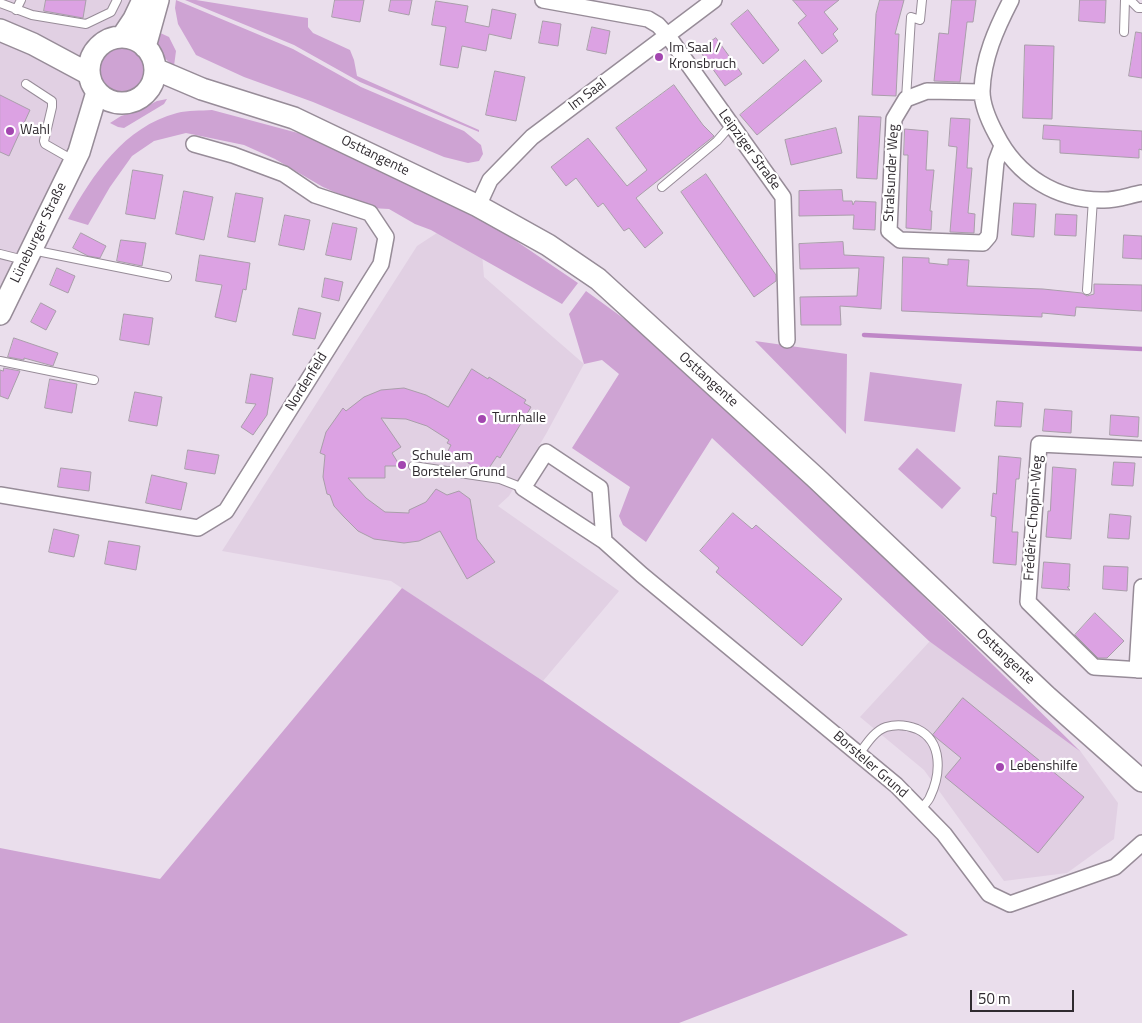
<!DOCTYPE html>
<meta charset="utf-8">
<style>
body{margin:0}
#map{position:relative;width:1142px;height:1023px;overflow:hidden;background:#eadeec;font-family:"Titillium Web",sans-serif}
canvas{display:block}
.scale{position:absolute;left:970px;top:990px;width:104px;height:22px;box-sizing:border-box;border:2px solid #2f2a2f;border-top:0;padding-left:6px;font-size:15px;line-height:18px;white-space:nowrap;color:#2f2a2f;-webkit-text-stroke:4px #fff;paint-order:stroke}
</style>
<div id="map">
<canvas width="1142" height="1023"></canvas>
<div class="scale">50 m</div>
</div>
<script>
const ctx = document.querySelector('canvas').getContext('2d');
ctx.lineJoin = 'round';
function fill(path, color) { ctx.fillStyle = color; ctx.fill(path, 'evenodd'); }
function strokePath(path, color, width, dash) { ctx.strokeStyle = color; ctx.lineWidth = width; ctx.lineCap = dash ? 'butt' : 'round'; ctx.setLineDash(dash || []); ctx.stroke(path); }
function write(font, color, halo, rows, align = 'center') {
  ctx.font = font + ' "Titillium Web",sans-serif'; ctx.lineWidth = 4.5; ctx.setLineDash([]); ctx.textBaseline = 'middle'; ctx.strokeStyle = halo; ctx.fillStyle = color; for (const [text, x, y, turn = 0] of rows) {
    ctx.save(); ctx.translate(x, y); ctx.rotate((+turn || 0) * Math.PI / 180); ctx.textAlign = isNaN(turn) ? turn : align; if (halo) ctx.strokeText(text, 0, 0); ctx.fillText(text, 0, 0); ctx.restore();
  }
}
fill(new Path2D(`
 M0,0H158L141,42L129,37H116L103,42L93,51L88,66L96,92L0,314Z
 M478,206L484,277L584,364L546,434L509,496L498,506L619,591L543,681L391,581L222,551L417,246Z
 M930,641L1081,752L1118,803L1114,839L1067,873L1004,881L924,770L860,717Z`), '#e1d0e3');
fill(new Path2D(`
 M176,0L293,49L361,87L464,131L481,145L483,154L479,161L468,163L444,157L313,102L244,77L196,55L178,24L175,8Z
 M185,0H196L308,18V27L313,33L350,50L354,60L357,76L479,130V132L360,82L294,45Z
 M156,31L169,37L176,51L174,66C161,57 156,47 156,31Z
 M96 71a25 25 0 1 1 50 0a25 25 0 1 1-50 0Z
 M167,99L164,104L124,128L118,127L110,123L121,116L137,111L157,101Z
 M212,110L298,133L393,174L494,226L578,283L562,304L431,230L415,224L389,209L371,208L323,187L275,159L244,145L186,133L154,141L132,156L110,187L88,225L68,219C93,174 124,127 177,113C188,110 201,111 212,110Z
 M586,291L645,334L732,407L1081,752L929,641L712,438L646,542L623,525L619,516L630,487L572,448L619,374L602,360L584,364L569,314Z
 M755,341L847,354L846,434Z
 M870,372L962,384L955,432L864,421Z
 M917,448L961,488L942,509L898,469Z
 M402,588L543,681L908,935L679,1023H0V848L160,879Z`), '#cea3d3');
strokePath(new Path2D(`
 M864,335L1142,349`), '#bf87c7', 4.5);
const building = new Path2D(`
 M46,0H86L83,18L44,11Z
 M335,0H364L360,22L332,17Z
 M391,0H412L409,15L389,11Z
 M793,0H839L824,12L838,29L833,34L838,41L822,54L798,23L806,16Z
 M880,0H904L895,34H899L896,96L872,95L876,14Z
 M952,0H976L973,22H967L960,82L934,81L939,33L948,34Z
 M1080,0H1106L1105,23L1079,21Z
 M436,1L468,6L465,22L489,27L492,9L516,14L511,39L489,34L486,51L462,46L458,68L440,65L446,27L432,25Z
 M748,10L779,50L763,64L731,24Z
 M543,21L561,24L558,46L539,43Z
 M592,27L610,31L606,54L587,50Z
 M1136,32L1142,33V78L1129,76Z
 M716,38L742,74L725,86L699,50Z
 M1025,45L1054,46L1052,119L1023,118Z
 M805,60L822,81L757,135L740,115Z
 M495,71L525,77L516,121L486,115Z
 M674,85L703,125L714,136L636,198L663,233L645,248L629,228L624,231L603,203L598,207L576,178L566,186L551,167L588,138L627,186L647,170L616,128Z
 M0,95L30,110L9,156L0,152Z
 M859,116L881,117L877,179L857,178Z
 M951,118L970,119L967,168H972L968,213L975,214L974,233L950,232L957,147L949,146Z
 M1044,125L1142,131V150L1139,149V158L1060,153V140L1043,139Z
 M836,128L842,153L791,165L785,140Z
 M905,129L928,131L926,170H934L930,211H932L931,230L906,228L908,155H904Z
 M133,170L163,175L155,219L126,214Z
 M706,174L776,275V281L754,297L681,192Z
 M842,190L843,201H852L853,205L855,201L876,202L875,230L853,229L854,215L799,216V191Z
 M184,191L213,197L204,240L176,234Z
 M236,193L263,198L255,242L228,237Z
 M1014,203L1036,204L1034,237L1012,235Z
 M1056,214L1077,215L1076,236L1055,235Z
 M285,215L310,220L304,250L279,245Z
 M333,223L357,228L351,260L326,255Z
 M81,233L106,246L100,258L88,256L73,248Z
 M1124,235L1142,236V259L1123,258Z
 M121,240L146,243L142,266L117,261Z
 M843,242L844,255L884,257L881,309L840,306L841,325H801L800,297L857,296L859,268L800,269L799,244Z
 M200,255L250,263L246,290L243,289L236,322L215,317L222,285L196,281Z
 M903,257L927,258H929V263L948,265V259L969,260L967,286L1043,289L1082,293L1087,296L1094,294V284L1142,285V311L1076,307L1075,316L1042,313V317L902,311Z
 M57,268L75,276L68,293L50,285Z
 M325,278L343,282L339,301L322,297Z
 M41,303L56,311L46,330L31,322Z
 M299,308L321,313L315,339L293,335Z
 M124,314L153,318L149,345L120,340Z
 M14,338L58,353L53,366L24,358V360L8,357Z
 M4,368L20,371L8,399L0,396V370L3,371Z
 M472,369L488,379L489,377L526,400L524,403L531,407L500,458L497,456L487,471L480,470L448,451L451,445L447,443L449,440L427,426L406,419L381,418L401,447L392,453L400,466H385V478H348L366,498L385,512L409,513V510L426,502L436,489L447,495L459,491L470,499L477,539L495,562L467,579L440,531L419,541L404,543L374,539L358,531L344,517L334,506L330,495L327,494L323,477L325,455L320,453L326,432L343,408L346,411L364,397L381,390L404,388L426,395L448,407Z
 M251,374L273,378L267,415L253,435L241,427L256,404L246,403Z
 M50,379L77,384L72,413L45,408Z
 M135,392L162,397L157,426L129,421Z
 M997,401L1023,403L1021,427L995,426Z
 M1045,409L1072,411L1071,433L1043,431Z
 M1111,415L1139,417L1138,437L1110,435Z
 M188,450L219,455L215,474L185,469Z
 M999,456L1021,458L1019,479H1016L1012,532H1018L1016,565L993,563L996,517L991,516L993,493L996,494Z
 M1114,462L1135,463L1133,486L1112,485Z
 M1053,467L1076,469L1071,539L1046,537L1048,511H1050Z
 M61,468L91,472L89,491L58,487Z
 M152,475L187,483L181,510L146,503Z
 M733,513L752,529L756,525L842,599L802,646L716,572L719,568L700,551Z
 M1110,514L1131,516L1129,539L1108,538Z
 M54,529L79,535L74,557L49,552Z
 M109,541L140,546L136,570L105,564Z
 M1044,562L1070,564L1069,587H1067L1070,590L1042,588Z
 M1104,566L1128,567L1127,591L1103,589Z
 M1095,613L1124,641L1107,658H1098L1075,635Z
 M963,698L1084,797L1038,853L945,777L961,758L933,735Z`);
fill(building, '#dca2e3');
strokePath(building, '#a99eaa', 1);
const service = new Path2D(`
 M1130,0L1138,8H1142
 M0,3L32,15L86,24L111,12L117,0
 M16,10L21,0
 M1124,32L1125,0
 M26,84L52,101V107L44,141L45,144L73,160
 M906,99L911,17L920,20L922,0
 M662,187L717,141L731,125
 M32,250L167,277
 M0,254L24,260
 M1087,290L1093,199
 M0,361L94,380
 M413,466L500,479L523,488
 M859,754C866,745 874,731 886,727C896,724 907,725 917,729C943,741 941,774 930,797C928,802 923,806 920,810`);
const minor = new Path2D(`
 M543,0L648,19L658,25L668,36L783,197L787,340
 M1011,0C996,29 983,58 982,91C982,105 989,121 996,134C1017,176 1057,201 1104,200C1117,200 1130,195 1142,193
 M982,92L927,91L906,99L894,119L889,231L900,240L983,243L989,236L996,162L1002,146
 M478,206L490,180L532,137L714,0
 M1142,449L1039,444L1028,602L1094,667L1142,670
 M0,495L198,528L226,511L381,264L386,237L370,213L315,195L284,174L233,155L194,144
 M604,541L600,488L546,452L523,488L604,541L642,575L896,785L944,834L989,894L1010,904L1115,867L1142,843
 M1137,670L1142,587`);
const secondary = new Path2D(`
 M0,30L33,44L89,74
 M89 70a33 33 0 1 1 66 0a33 33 0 1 1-66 0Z
 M122,37L134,19L143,0
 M145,47L158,0
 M155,69L202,89L294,118L478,206L548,245L598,279L816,478L1046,696L1142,781
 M0,314L79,152L97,92`);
strokePath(service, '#978c98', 10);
strokePath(minor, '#978c98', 18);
strokePath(secondary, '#978c98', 24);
strokePath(service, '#fff', 8);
strokePath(minor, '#fff', 15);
strokePath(secondary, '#fff', 21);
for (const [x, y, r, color] of [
 [659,57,5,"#a346b0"],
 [10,131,5,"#a346b0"],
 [482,419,5,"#a346b0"],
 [402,465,5,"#a346b0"],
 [1000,767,5,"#a346b0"]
]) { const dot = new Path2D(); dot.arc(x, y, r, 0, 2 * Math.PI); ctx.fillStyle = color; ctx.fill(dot); strokePath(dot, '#fff', 2); }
write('14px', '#2f2a2f', '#fff', [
 ["Im Saal /",669,49],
 ["Kronsbruch",669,65],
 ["Wahl",20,131],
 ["Turnhalle",492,419],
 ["Schule am",412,457],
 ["Borsteler Grund",412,473],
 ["Lebenshilfe",1010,767]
], 'left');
write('14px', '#2f2a2f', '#fff', [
 ["Im Saal",588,95,-37],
 ["Leipziger Straße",749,150,54],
 ["Osttangente",375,156,26],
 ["Stralsunder Weg",892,173,-87],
 ["Lüneburger Straße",39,233,-64],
 ["Osttangente",708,380,42],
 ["Nordenfeld",307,382,-58],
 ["Frédéric-Chopin-Weg",1034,518,-86],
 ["Osttangente",1005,657,43],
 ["Borsteler Grund",870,765,41]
]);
</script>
